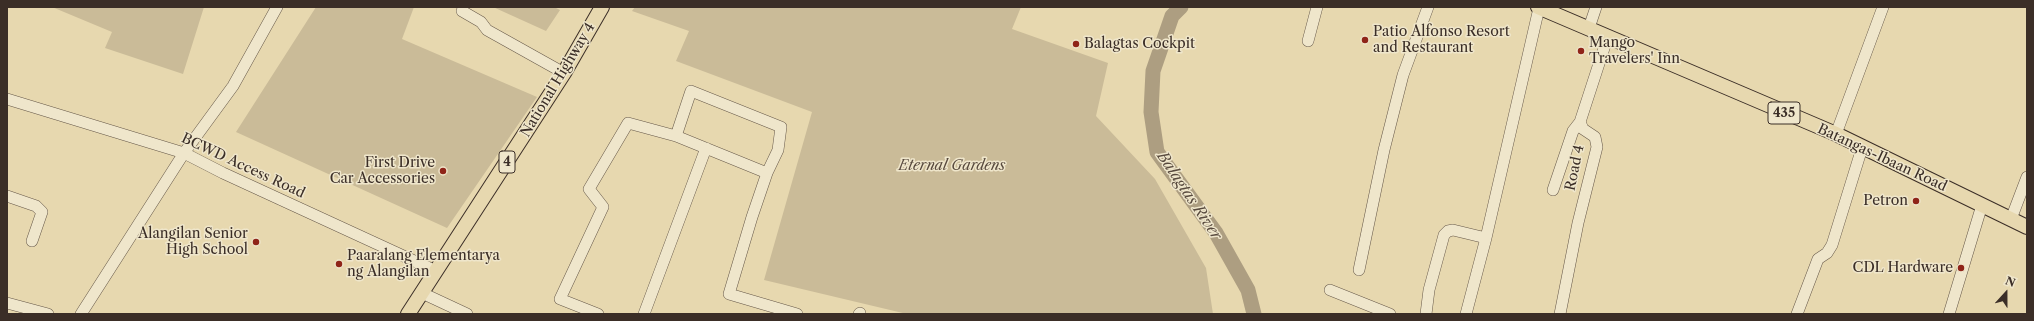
<!DOCTYPE html>
<style>
body{margin:0}
#map{position:relative;width:2034px;height:321px;overflow:hidden;background:#e7d8af;font-family:"Libre Caslon Text",serif}
canvas{display:block}
.frame{position:absolute;inset:0;border:8px solid #3b2e27;pointer-events:none}
.north{position:absolute;left:1986px;top:273px;width:40px;height:40px;-webkit-text-stroke:3px #efe6cb;paint-order:stroke;rotate:21deg;font-size:11px;font-weight:700;line-height:16px;text-align:center;color:#3b2e27}
.north::after{content:'';display:block;margin:auto;width:14px;height:18px;background:#3b2e27;clip-path:polygon(50% 0,100% 100%,50% 72%,0 100%)}
</style>
<div id="map">
<canvas width="2034" height="321"></canvas>
<div class="frame"></div>
<div class="north">N</div>
</div>
<script>
const ctx = document.querySelector('canvas').getContext('2d');
ctx.lineJoin = 'round';
function fill(path, color) { ctx.fillStyle = color; ctx.fill(path, 'evenodd'); }
function strokePath(path, color, width, dash) { ctx.strokeStyle = color; ctx.lineWidth = width; ctx.lineCap = dash ? 'butt' : 'round'; ctx.setLineDash(dash || []); ctx.stroke(path); }
function write(font, color, halo, rows, align = 'center') {
  ctx.font = font + ' "Libre Caslon Text",serif'; ctx.lineWidth = 3; ctx.setLineDash([]); ctx.textBaseline = 'middle'; ctx.strokeStyle = halo; ctx.fillStyle = color; for (const [text, x, y, turn = 0] of rows) {
    ctx.save(); ctx.translate(x, y); ctx.rotate((+turn || 0) * Math.PI / 180); ctx.textAlign = isNaN(turn) ? turn : align; if (halo) ctx.strokeText(text, 0, 0); ctx.fillText(text, 0, 0); ctx.restore();
  }
}
fill(new Path2D(`
 M52,7H204L183,74L105,48L112,32Z
 M316,7H414L402,39L537,97L447,228L236,132Z
 M493,7H554L560,10L546,31Z
 M635,7H1021L1012,29L1108,63L1096,116L1155,179L1206,268L1213,314H907L764,280L812,112L676,61L689,31L632,11Z`), '#cabb98');
strokePath(new Path2D(`
 M1181,7L1172,16L1153,71L1151,112L1157,152L1216,233L1248,290L1254,314`), '#ad9e81', 15);
const minor = new Path2D(`
 M462,11L481,22L487,30L564,73
 M1589,28L1596,7
 M1308,41L1317,7
 M7,99L184,153L223,173L436,271
 M1836,134L1883,7
 M676,136L691,91L781,127L778,150L767,173L752,217L729,294L797,314
 M1553,190L1573,131L1580,122
 M7,196L36,206L42,212L32,241
 M2011,219L2027,177
 M1359,270L1384,150L1403,75L1428,7
 M1330,290L1390,314
 M422,293L467,314
 M7,303L48,314
 M81,314L184,153L233,86L277,7
 M598,314L560,299L603,207L589,189L628,123L676,136L767,173
 M644,314L706,148
 M859,314L860,313
 M1426,314L1429,290L1444,235L1448,231L1453,230L1486,238
 M1466,314L1486,238L1539,8
 M1560,314L1578,223L1597,147L1595,137L1583,129L1580,122L1608,36
 M1797,314L1818,259L1827,253L1832,245L1862,148
 M1949,314L1982,205`);
const major = new Path2D(`
 M1538,7L1836,134L2027,227
 M408,314L564,73L602,7`);
strokePath(minor, '#665849', 12);
strokePath(major, '#3b2e27', 16);
strokePath(minor, '#efe6cb', 11);
strokePath(major, '#e7d8af', 14);
for (const [x, y, r, color] of [
 [1365,40,4,"#8f2418"],
 [1076,44,4,"#8f2418"],
 [1581,51,4,"#8f2418"],
 [443,171,4,"#8f2418"],
 [1916,201,4,"#8f2418"],
 [256,242,4,"#8f2418"],
 [339,264,4,"#8f2418"],
 [1961,268,4,"#8f2418"]
]) { const dot = new Path2D(); dot.arc(x, y, r, 0, 2 * Math.PI); ctx.fillStyle = color; ctx.fill(dot); strokePath(dot, '#efe6cb', 1.5); }
for (const [x, y, w] of [
 [1784,113,32],
 [507,162,16]
]) { const box = new Path2D(); box.roundRect(x - w / 2, y - 11, w, 22, 3); ctx.fillStyle = '#efe6cb'; ctx.fill(box); strokePath(box, '#3b2e27', 1); }
write('bold 13px', '#3b2e27', null, [
 ["435",1784,113],
 ["4",507,162]
]);
write('14px', '#3b2e27', '#efe6cb', [
 ["Patio Alfonso Resort",1373,32],
 ["and Restaurant",1373,48],
 ["Mango",1589,43],
 ["Travelers' Inn",1589,59],
 ["Balagtas Cockpit",1084,44],
 ["First Drive",435,163,"right"],
 ["Car Accessories",435,179,"right"],
 ["Petron",1908,201,"right"],
 ["Alangilan Senior",248,234,"right"],
 ["High School",248,250,"right"],
 ["Paaralang Elementarya",347,256],
 ["ng Alangilan",347,272],
 ["CDL Hardware",1953,268,"right"]
], 'left');
write('14px', '#3b2e27', '#efe6cb', [
 ["National Highway 4",558,80,-59],
 ["Batangas-Ibaan Road",1882,158,25],
 ["BCWD Access Road",243,166,25],
 ["Road 4",1575,168,-78]
]);
write('italic 14px', '#584a3e', '#efe6cb', [
 ["Eternal Gardens",952,166]
]);
write('italic 15px', '#584a3e', '#efe6cb', [
 ["Balagtas River",1189,196,56]
]);
</script>
